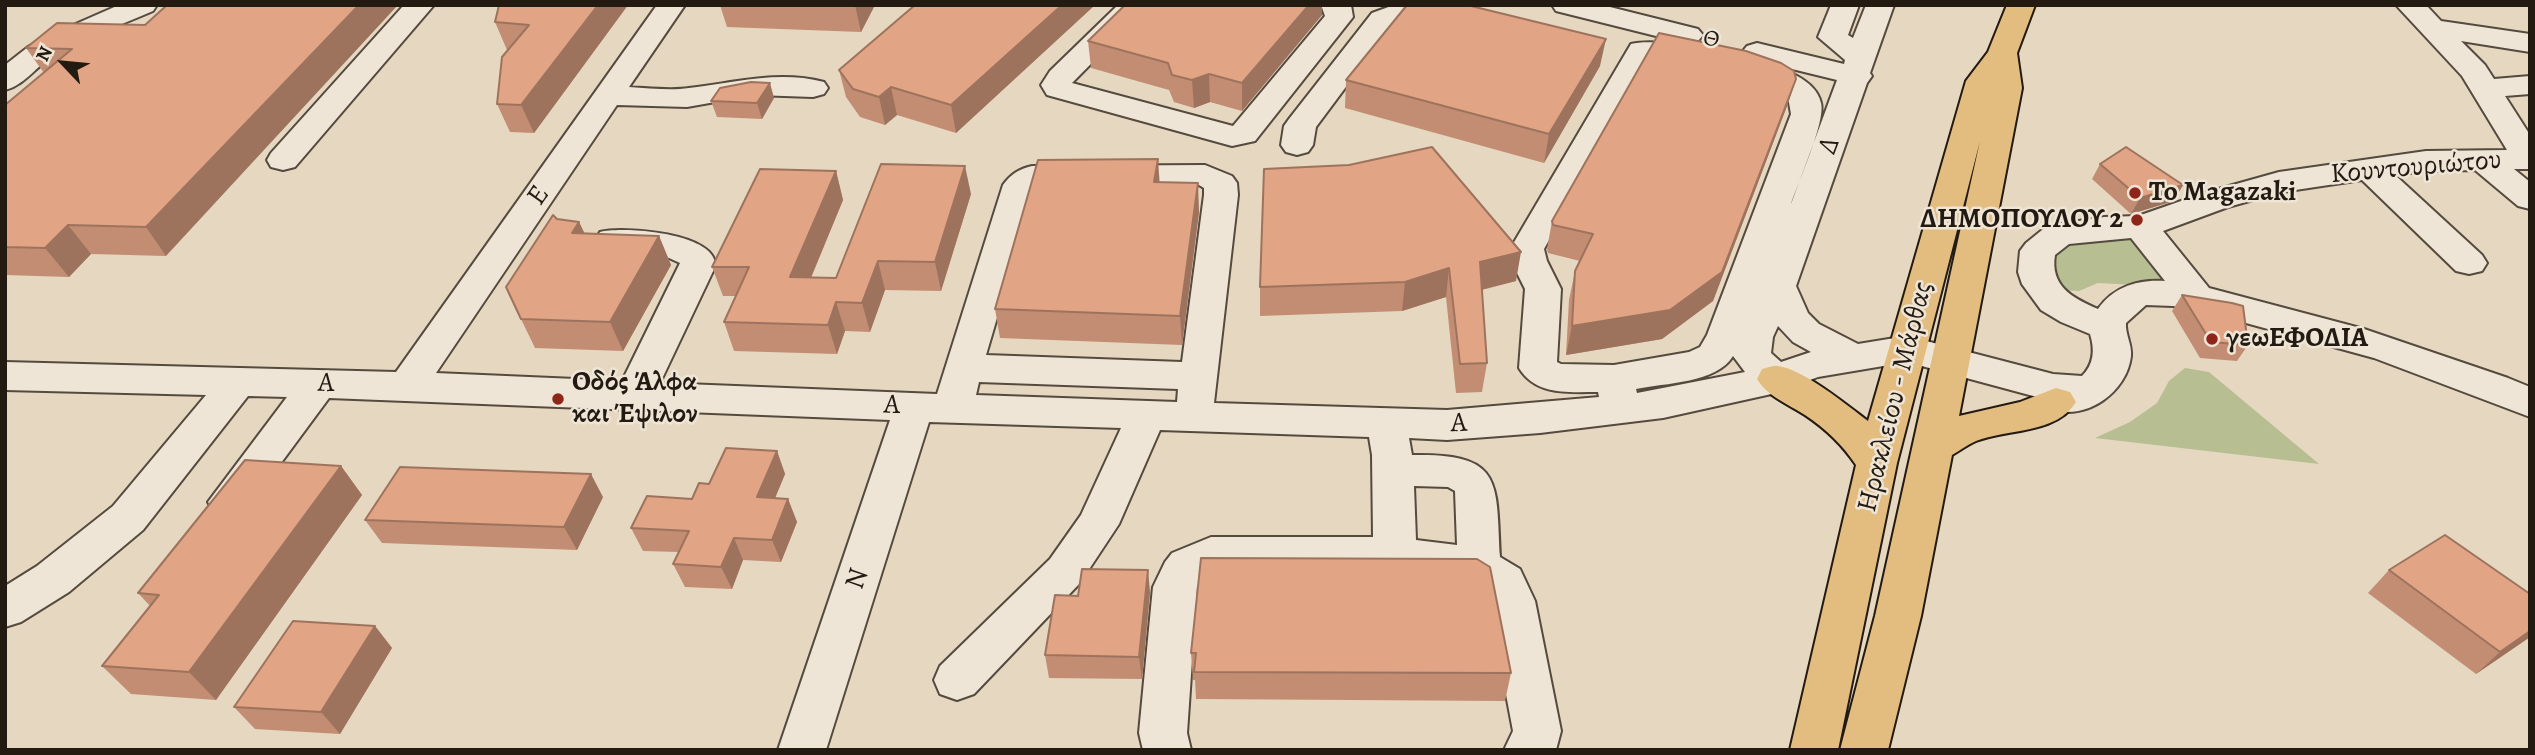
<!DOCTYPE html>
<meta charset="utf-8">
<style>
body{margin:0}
#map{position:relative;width:2535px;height:755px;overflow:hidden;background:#e6d7c0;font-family:Alegreya,serif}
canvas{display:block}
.frame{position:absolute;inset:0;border:7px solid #231b12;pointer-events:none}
.north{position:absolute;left:28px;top:28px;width:70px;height:70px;-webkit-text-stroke:5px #efe5d6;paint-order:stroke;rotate:296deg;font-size:19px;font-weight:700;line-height:28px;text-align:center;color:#231b12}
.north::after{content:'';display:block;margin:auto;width:24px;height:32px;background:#231b12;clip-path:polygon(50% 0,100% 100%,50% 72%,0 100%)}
</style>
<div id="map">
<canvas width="2535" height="755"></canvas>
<div class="frame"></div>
<div class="north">N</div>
</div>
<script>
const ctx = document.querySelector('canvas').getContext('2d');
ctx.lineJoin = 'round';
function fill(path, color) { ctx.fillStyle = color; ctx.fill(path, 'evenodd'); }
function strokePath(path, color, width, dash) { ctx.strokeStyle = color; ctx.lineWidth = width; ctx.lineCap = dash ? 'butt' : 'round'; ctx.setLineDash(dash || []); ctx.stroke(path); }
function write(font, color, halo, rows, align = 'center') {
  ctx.font = font + ' Alegreya,serif'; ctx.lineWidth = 5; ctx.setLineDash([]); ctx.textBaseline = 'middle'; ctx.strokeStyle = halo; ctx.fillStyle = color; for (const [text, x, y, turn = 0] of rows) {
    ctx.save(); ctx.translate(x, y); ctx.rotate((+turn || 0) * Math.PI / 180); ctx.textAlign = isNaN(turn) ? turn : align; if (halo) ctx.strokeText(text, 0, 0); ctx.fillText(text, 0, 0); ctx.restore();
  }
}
fill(new Path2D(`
 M2072,232L2129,233L2177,287L2098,283L2079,291L2058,290L2034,258Z
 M2185,368L2209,372L2319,464L2095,438L2130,422L2157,403L2169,381Z`), '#b7be91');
const minor = new Path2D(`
 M119,5H157L153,11C119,26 80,38 49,59C34,69 24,85 5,90V65L28,47L46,37Z
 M404,5H434L295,167L283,170L271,167L267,160L271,153Z
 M657,5H685L629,87C649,88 670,91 689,88C734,83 778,70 824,82L828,88L824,94L813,97L755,95L687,107L617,105L436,373L622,381L680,263L669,258L600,248L595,240L600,232C623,226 719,233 715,267L660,383L937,394L1003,185C1011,174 1019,169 1032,166L1205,165L1232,176L1237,183L1238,195L1214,403L1447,410L1599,397L1598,392C1569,392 1536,396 1519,368L1525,289L1511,261L1510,249L1631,44C1663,36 1766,59 1797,76C1808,82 1818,90 1821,103C1826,121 1798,183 1791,204L1837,80L1747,58L1742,52L1747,46L1757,43L1844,64L1845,60L1818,37L1831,5H1859L1848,35L1853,38L1866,5H1894L1870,73L1872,76L1867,83L1796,286L1808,313L1819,324L1858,344L1907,336L2053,374L2082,376C2094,364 2095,350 2090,334L2061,322L2041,310L2022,284L2018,272L2020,251L2026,243L2047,226L2104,217L2138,216L2204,193L2279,172L2426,151L2507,150L2462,76L2396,5H2426L2441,21L2530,34V52L2461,41L2485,65L2494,79L2530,76V94L2505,96L2530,135V169H2514L2530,182V209L2518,206L2475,170L2426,171L2395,175L2482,255L2487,263L2482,271L2469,274L2456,271L2362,180L2282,192L2228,207L2163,231L2209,288L2364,329L2508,378L2530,387V417L2374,358L2202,311L2173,306L2146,305L2126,323C2125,334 2132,344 2131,356C2127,392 2087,420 2053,410L2048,400L1907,362L1818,377L1776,393L1663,418L1540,433L1447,440L1409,438L1412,455C1504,453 1496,482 1500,557L1520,569L1535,601L1561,731L1556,750H1504L1513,731L1487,594L1469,582L1395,571H1213L1203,578L1197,587L1187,733L1191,750H1143L1139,733L1153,587L1165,562L1172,553L1211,537H1373L1372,455L1369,437L1160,430L1119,524L1080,583L974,694L957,700L940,694L934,680L940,666L1050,559L1081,515L1121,428L929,422L826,750H778L890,420L329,398L244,513L229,518L214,513L208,502L287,397L248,396L143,530L69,592L21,622L5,627V586L37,566L113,506L206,395L5,390V362L396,372ZM1651,58L1739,76L1774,88L1788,97L1791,114L1707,335L1700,347L1689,352L1614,365L1561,364L1557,362L1561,289L1547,261L1544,249ZM1199,185L1204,188V195L1182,362L986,355L1035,189L1040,186ZM2131,238L2165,281C2138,279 2113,287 2098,309C2072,298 2050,286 2055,255L2069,244ZM1778,326L1793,342L1811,352L1781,362L1771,353L1773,337ZM1733,356L1745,372L1637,393L1636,389C1665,383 1717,383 1733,356ZM979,382L1178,389L1177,402L976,395ZM1414,486L1448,487L1455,491L1457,545L1416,540Z
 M1118,5H1149L1072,83L1233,126L1325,16L1321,5H1351L1353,17L1255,141L1232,146L1047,95L1041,85L1050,71Z
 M1394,5H1436L1432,11L1392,25L1316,127L1313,145L1308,152L1297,155L1286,152L1281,145L1284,126L1289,119L1372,13Z
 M1552,5H1602L1698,29L1703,35L1698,41L1688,44L1556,11Z`);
const major = new Path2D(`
 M2007,5H2035L2017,53L2022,88L1959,416L2020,402L2056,388L2070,392L2076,402C2057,434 2006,429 1976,441C1967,445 1959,451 1952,455L1921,616L1888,750H1840L1875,616L1980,141L1897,463L1838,750H1790L1856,465C1842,444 1826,429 1805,415C1788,404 1767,396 1757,379L1762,369C1768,368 1773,365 1778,366C1803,369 1848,406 1868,421L1966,81L1988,52Z`);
strokePath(minor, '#544a3e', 4);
strokePath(major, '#231b12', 4);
fill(minor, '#efe5d6');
fill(major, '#e3bc80');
fill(new Path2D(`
 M499,5H628L534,133L510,132L497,104L508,50H507L495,22Z
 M720,5H875L861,32L727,27Z
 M915,5H1095L956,133L897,115L885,125L860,117L846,97L839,70Z
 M1322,15L1242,111L1210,102L1194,108L1174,102L1169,90L1091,68L1088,41Z
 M145,25L166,256L91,254L69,277L5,275V105L44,73L26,48Z
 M1600,66L1544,163L1345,108L1346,80Z
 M1796,79L1787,106L1713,301L1662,339L1566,355L1569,300L1575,271L1580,261L1548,253L1547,249L1552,221Z
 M774,98L762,119L717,117L711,101Z
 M2100,164L2174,201L2131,214L2092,179Z
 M1349,165L1516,281L1482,290L1487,363L1482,392L1456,393L1446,297L1402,311L1260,316V287Z
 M836,171L843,200L811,278H836L971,194L941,291L885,290L870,332L845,331L837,354L734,351L724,322L736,296H723L712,267Z
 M1160,182L1199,212L1182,345L1000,338L995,309Z
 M557,219L579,222L585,234L659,236L671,265L623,351L535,348L521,319Z
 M2182,295L2248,345L2237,361L2200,358L2172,311Z
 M777,451L785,474L775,498L788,499L797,522L781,562L743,560L732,589L685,587L673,564L679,552L643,551L631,528L692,499L709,484Z
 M341,466L362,495L216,700L131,694L102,666L150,606L138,593Z
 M603,497L577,550L382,543L365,520Z
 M2389,570L2530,637L2476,674L2368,593Z
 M1150,592L1142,679L1049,678L1045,655L1078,596Z
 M375,626L392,648L340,734L255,729L234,707Z
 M1191,653L1511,673L1505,701L1196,699L1195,680H1193Z`), '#c28d72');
fill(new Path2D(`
 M359,5H398L166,256L146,227Z
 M598,5H628L534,133L521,105Z
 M855,5H875L861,32Z
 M1062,5H1095L956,133L951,105Z
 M1309,5H1322V15L1242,111V83Z
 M1606,39L1600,66L1544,163L1549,134Z
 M1209,74L1210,102L1194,108L1192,80Z
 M1796,79L1787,106L1713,301L1662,339L1566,355L1572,326Z
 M770,83L774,98L762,119L757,103Z
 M891,87L897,115L885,125L879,97Z
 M1158,159L1160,188L1154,182Z
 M965,166L971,194L941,291L935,262Z
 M836,171L843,200L799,306L790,277Z
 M1198,183L1199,212L1182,345L1180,316Z
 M2183,185L2174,201L2131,214L2140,198Z
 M579,222L592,250L572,233Z
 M68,225L91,254L69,277L45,248Z
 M659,236L671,265L623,351L610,322Z
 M1521,252L1516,281L1476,291L1480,262Z
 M878,261L885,290L870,332L862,303Z
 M1449,268L1446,297L1402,311L1405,282Z
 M836,302L845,331L837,354L828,325Z
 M777,451L785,474L766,520L757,497Z
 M341,466L362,495L216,700L189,672Z
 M591,474L603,497L577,550L564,527Z
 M788,499L797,522L781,562L772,540Z
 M734,538L743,560L732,589L721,567Z
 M1148,570L1150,592L1142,679L1139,657Z
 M375,626L392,648L340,734L321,712Z
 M2530,631V637L2476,674L2500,652Z`), '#9e735d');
const building = new Path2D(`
 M167,5H359L146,227L68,225L45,248L5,247V105L72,49L26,48L57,23L145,25Z
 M499,5H598L521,105L497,104L502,57L529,25L495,22Z
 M915,5H1062L951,105L891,87L879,97L853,89L839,70Z
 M1125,5H1309L1242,83L1209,74L1192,80L1172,75L1168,63L1088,41Z
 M1407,5H1467L1606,39L1549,134L1346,80Z
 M1659,33L1746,51L1781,63L1794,71L1796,79L1722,272L1670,310L1572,326L1575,271L1593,234L1553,225L1552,221Z
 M751,82L770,83L757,103L711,101L720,88Z
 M1432,147L1521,252L1480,262L1487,363L1460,364L1449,268L1405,282L1260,287L1264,169L1349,165Z
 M2126,147L2183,185L2140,198L2100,164Z
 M1158,159L1154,182L1198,183L1180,316L995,309L1038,160Z
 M881,164L965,166L935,262L878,261L862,303L836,302L828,325L724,322L749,267H712L760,169L836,171L790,277L836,278Z
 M553,215L557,219L579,222L572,233L659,236L610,322L521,319L506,287Z
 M2182,295L2232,303L2243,306L2248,345L2211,342Z
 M726,448L777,451L757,497L788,499L772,540L734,538L721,567L673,564L689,531L631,528L647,496L692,499L699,483L709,484Z
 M245,460L341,466L189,672L102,666L159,595L138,593Z
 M400,467L591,474L564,527L365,520Z
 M2445,535L2530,594V631L2500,652L2389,570Z
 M1201,558L1477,559L1490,567L1511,673L1194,672L1196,653H1191Z
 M1082,569L1148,570L1139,657L1045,655L1055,595L1078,596Z
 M293,621L375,626L321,712L234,707Z`);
fill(building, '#e1a485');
strokePath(building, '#9e735d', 2);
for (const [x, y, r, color] of [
 [2135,193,7,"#8f2418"],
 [2137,220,7,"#8f2418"],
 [2212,339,7,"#8f2418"],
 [558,399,7,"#8f2418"]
]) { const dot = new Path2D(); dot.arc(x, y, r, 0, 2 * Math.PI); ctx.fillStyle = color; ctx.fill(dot); strokePath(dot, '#efe5d6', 2.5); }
write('23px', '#231b12', '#efe5d6', [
 ["Θ",1711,40,14]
]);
write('28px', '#231b12', '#efe5d6', [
 ["Δ",1830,146,-69],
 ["Κουντουριώτου",2416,168,-5],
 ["Ε",539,196,-55],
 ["Α",326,384,1],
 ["Ηρακλείου - Μάρθας",1896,397,-76],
 ["Α",892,406,2],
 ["Α",1459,424,-2],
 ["Ν",858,579,-72]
]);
write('bold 28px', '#231b12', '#efe5d6', [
 ["To Magazaki",2149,193],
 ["ΔΗΜΟΠΟΥΛΟΥ 2",2123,220,"right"],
 ["γεωΕΦΟΔΙΑ",2226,339],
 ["Οδός Άλφα",572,383],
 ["και Έψιλον",572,415]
], 'left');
</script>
